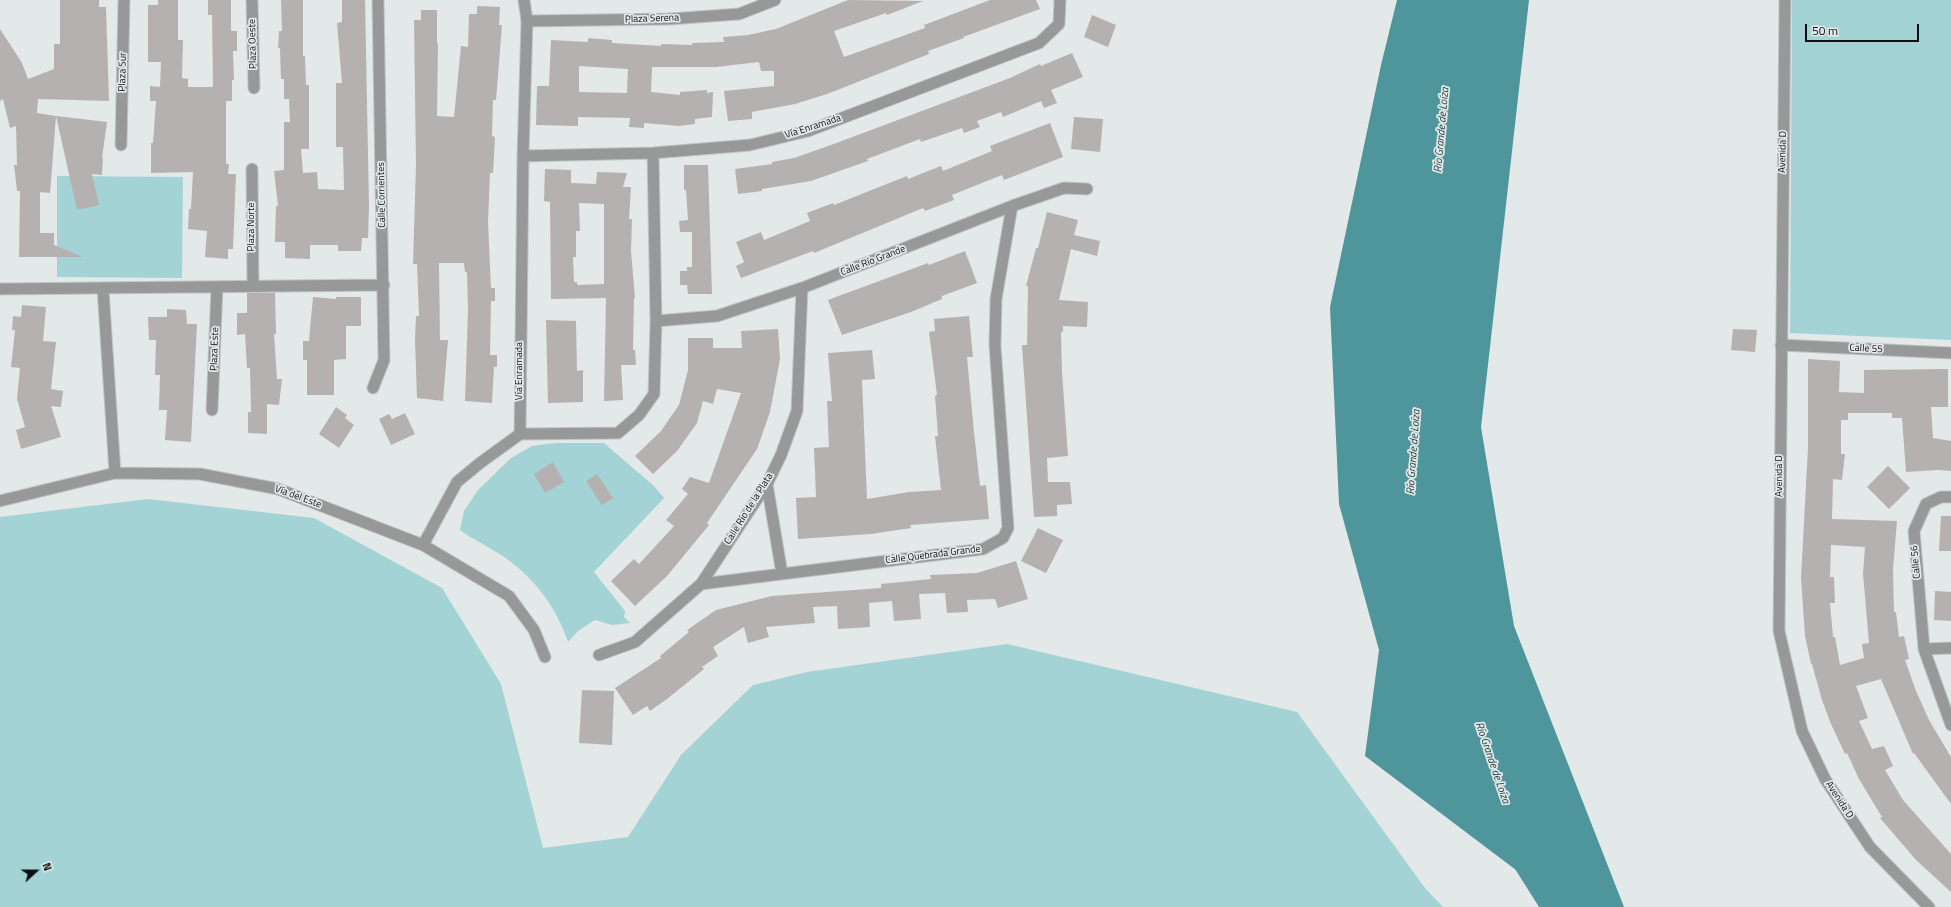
<!DOCTYPE html>
<meta charset="utf-8">
<style>
body{margin:0}
#map{position:relative;width:1951px;height:907px;overflow:hidden;background:#e3e8e8;font-family:"Titillium Web",sans-serif}
canvas{display:block}
.north{position:absolute;left:16px;top:851px;width:40px;height:40px;-webkit-text-stroke:3px #e3e8e8;paint-order:stroke;rotate:69deg;font-size:11px;font-weight:700;line-height:16px;text-align:center;color:#0e1010}
.north::after{content:'';display:block;margin:auto;width:14px;height:18px;background:#0e1010;clip-path:polygon(50% 0,100% 100%,50% 72%,0 100%)}
.scale{position:absolute;left:1805px;top:24px;width:114px;height:18px;box-sizing:border-box;border:2px solid #0e1010;border-top:0;padding-left:5px;font-size:12px;line-height:14px;white-space:nowrap;color:#0e1010;-webkit-text-stroke:3px #e3e8e8;paint-order:stroke}
</style>
<div id="map">
<canvas width="1951" height="907"></canvas>
<div class="north">N</div>
<div class="scale">50 m</div>
</div>
<script>
const ctx = document.querySelector('canvas').getContext('2d');
ctx.lineJoin = 'round';
function fill(path, color) { ctx.fillStyle = color; ctx.fill(path, 'evenodd'); }
function strokePath(path, color, width, dash) { ctx.strokeStyle = color; ctx.lineWidth = width; ctx.lineCap = dash ? 'butt' : 'round'; ctx.setLineDash(dash || []); ctx.stroke(path); }
function write(font, color, halo, rows, align = 'center') {
  ctx.font = font + ' "Titillium Web",sans-serif'; ctx.lineWidth = 3.5; ctx.setLineDash([]); ctx.textBaseline = 'middle'; ctx.strokeStyle = halo; ctx.fillStyle = color; for (const [text, x, y, turn = 0] of rows) {
    ctx.save(); ctx.translate(x, y); ctx.rotate((+turn || 0) * Math.PI / 180); ctx.textAlign = isNaN(turn) ? turn : align; if (halo) ctx.strokeText(text, 0, 0); ctx.fillText(text, 0, 0); ctx.restore();
  }
}
fill(new Path2D(`
 M1792,0H1951V340L1790,333Z
 M57,176L183,177L182,278L57,277Z
 M555,443H604L654,486L664,498L594,572L625,611L624,617L630,623L612,625L595,620L578,631L568,642C557,609 536,580 507,559C492,548 475,541 460,530L464,511L478,490L511,458L532,446Z
 M148,499L314,518L442,588L501,684L543,848L628,837L681,755L753,685L807,672L1007,644L1297,712L1425,888L1443,907H0V517Z`), '#a4d3d6');
fill(new Path2D(`
 M1397,0H1529L1481,427L1514,626L1624,907H1565L1365,756L1379,650L1339,504L1330,307L1381,65Z`), '#4f969c');
strokePath(new Path2D(`
 M1526,861L1555,907`), '#4f969c', 27);
fill(new Path2D(`
 M60,0H99V7H106L109,101L38,99L37,113L56,116L50,193L40,192V233H54V245L83,257H19L20,191H17L14,165H17L16,126L10,128L3,99L0,101V29L22,63L28,79L54,69V44H60Z
 M158,0H178V40H183L182,78L188,79V87H213L212,15H208V0H231V31H237V51H233L234,80H232V101H226V164H229L228,174H236L233,249H228V259L205,257L207,231L188,229L189,209H191L193,172L151,173V143H153L156,101H150V86L160,87L161,62H148V5H158Z
 M281,0H303V56H305L306,85H309V149H301L303,173L317,172L318,189L344,190L343,147H336V83H342L337,23L342,22V0H365L369,207L368,238H362L361,251H338V245H310V259L285,258V242H275L276,206H278L274,171L284,170V122H290L289,99H284V79H281L280,48H278L279,31H282Z
 M848,0L923,1L887,15L886,13L834,31L844,57L925,28L924,25L990,0H1036L1040,9L963,37L964,38L928,51L929,54L827,94L795,104L752,112V119L728,121L724,91L774,86V71H761L759,62L716,67H652L651,92L680,95V92L707,90V93L713,92L712,117L695,119V124L679,126L644,123V128L629,127L630,118L578,117V126L536,125L537,86H549L551,40L588,42V38L612,40V43L661,46V44L692,45V43L724,42L723,37L748,35L776,29ZM579,66L628,69L627,93L579,92Z
 M477,6L500,7L499,25H502L496,100H493L492,136L495,137L493,173H490L488,222L491,288H495V301H491L490,355H497V367H494L492,403L465,401L468,310L467,272H465L464,263H439L440,340H448L443,401L417,398L415,340L416,316H419L417,264H413L416,165L414,20H421V10H437V43H438L437,116L454,117L461,46L468,47L469,14H477Z
 M1092,15L1116,25L1108,47L1084,37Z
 M1072,53L1083,77L1051,90L1057,103L1044,108L1041,101L1003,117L1001,112L977,121L980,127L964,133L962,128L921,142L920,139L867,159L868,161L811,181L762,189V191L738,194L735,169L772,164V162L794,158L831,145L1010,78L1040,64L1041,66Z
 M56,116L107,122L102,158H103L102,175L92,174L99,205L77,210Z
 M1074,117L1103,119L1100,152L1071,149Z
 M1050,123L1063,157L1004,180L1002,175L952,195L954,200L925,211L923,208L814,253L813,251L741,278L736,266L744,262L736,242L761,232L764,240L810,221L807,213L833,203L834,205L907,176L908,179L941,166L943,171L992,151L990,146Z
 M684,165H708L712,294H688L687,285H680V271H687V267H692V232H680L679,221L688,220L686,190H684Z
 M545,169L571,170V183L596,184L597,172L627,173L623,187H631L629,219H632L631,251L635,298H634L633,350H635L636,365H621L623,400L604,401L606,298L551,299L550,202L544,201ZM579,203L604,204V284L577,285V282H574L573,257H576V231H580Z
 M1047,212L1078,220L1074,235L1100,241L1097,256L1071,249L1059,300L1088,302L1087,327L1063,326V332H1061L1062,372L1068,456L1047,458L1048,482H1070L1072,504L1057,505V516L1034,517L1022,345H1027L1028,286H1026L1036,248H1038Z
 M965,251L977,283L942,296V299L911,312L842,335L828,300L928,263L929,265Z
 M247,293H275L276,334H274L277,379H282L279,405L267,404V434L248,433V412H251L250,368H247L245,334L237,335V313H247Z
 M313,297L336,299V297H361V326H346V359L334,360V395H307V360H303V341H309Z
 M22,305L46,307L43,341L56,342L51,389L63,391L61,407L51,406L61,437L21,449L16,430L25,427L17,399L20,368L11,367L15,330H12L13,316L21,317Z
 M167,309L186,310L187,324H197L191,442L165,440L167,410H159L160,375H155L156,340H149L148,317H167Z
 M969,316L973,357H967L974,432L980,486L986,485L989,519L910,525L911,528L871,534L798,539L796,498L816,497L814,448L829,447L827,401H832L828,353L872,350L875,379L862,380L867,499L909,492L941,490L935,436H938L935,396L937,395L929,332L935,331L934,319Z
 M546,320L576,321L577,371L583,370V402L548,403Z
 M778,329L780,359L770,412L757,449L707,523L709,525L667,576L635,606L611,581L634,559L639,564L674,526L666,520L688,494L682,489L690,477L709,483L741,393L717,389L713,404L703,401L697,423L677,451L653,474L635,456L661,431L679,405L688,370V338H713V348H742L741,331Z
 M1733,329L1757,330L1755,352L1731,350Z
 M1808,359L1840,361L1839,392L1864,393V370L1948,369V407H1931L1933,438L1951,441V471L1938,470L1906,472L1902,418H1892V413H1848V420H1841V454H1845L1842,480L1833,479L1832,519L1897,521L1893,569L1894,612H1896L1899,637L1904,636L1909,659L1905,660L1916,691L1929,720L1951,757V804L1914,753L1913,754L1881,679L1856,686L1868,718L1859,721L1872,749L1884,746L1893,766L1885,770L1903,800L1951,854V892L1916,860L1880,818L1882,817L1859,779L1847,753L1845,754L1831,724L1822,700L1812,664H1811L1805,636L1801,578L1808,448ZM1831,545L1865,547L1863,574L1869,643L1862,644L1864,658L1840,665L1835,637H1833L1830,603H1835L1834,577H1830Z
 M336,407L347,415L345,418L354,425L339,448L319,434Z
 M405,413L415,434L391,445L379,419L389,414L392,419Z
 M553,462L564,482L545,493L534,474Z
 M1888,466L1910,488L1889,509L1867,487Z
 M597,474L613,498L602,505L586,481Z
 M1941,516H1951V551H1939Z
 M1038,528L1063,540L1046,573L1021,561Z
 M1016,561L1028,599L998,608L995,599L967,600L968,612L947,613L945,593L919,594L921,619L894,621L892,601L869,603L870,627L838,629L837,606L813,607L815,623L766,627L769,637L748,643L744,627L713,647L718,656L702,667L704,669L667,699L650,711L647,706L633,715L615,688L661,658L660,656L689,632L687,630L716,610L772,596L881,588V584L931,579L930,575L977,573Z
 M1935,591L1951,592V621L1934,620Z
 M582,690L614,691L612,745L579,743Z`), '#b5b1b0');
const minor = new Path2D(`
 M252,0L254,88
 M527,21L669,19L739,14L775,0
 M121,145L124,0
 M523,156L653,153L750,145L808,131L1039,43L1059,24L1060,0
 M252,169L253,286
 M0,289L384,285
 M103,289L115,473
 M656,321L717,316L802,288L1012,206L1064,188L1087,189
 M1781,345L1951,353
 M373,388L384,360L378,0
 M212,410L217,287
 M520,434L618,433L639,415L654,394L656,321L653,153
 M767,484L782,574
 M1951,497H1941L1926,504L1914,531L1924,649L1951,648
 M0,501L115,473L200,474L278,489L423,545L509,596L534,630L545,657
 M423,545L457,482L480,463L520,434L523,156L527,21L524,0
 M701,584L767,484L781,455L797,411L802,288
 M1924,649L1951,725
 M599,655L635,642L701,584L983,549L1003,538L1008,528L995,346L996,299L1012,206`);
const tertiary = new Path2D(`
 M1785,0L1779,631L1802,731L1825,779L1870,847L1929,907`);
strokePath(minor, '#c1c5c5', 13);
strokePath(tertiary, '#c1c5c5', 13);
strokePath(minor, '#979999', 11);
strokePath(tertiary, '#979999', 11);
write('10px', '#0e1010', '#e3e8e8', [
 ["Plaza Serena",652,19,-2],
 ["Plaza Oeste",253,44,-91],
 ["Plaza Sur",123,72,-89],
 ["Vía Enramada",813,127,-18],
 ["Avenida D",1783,152,-89],
 ["Calle Corrientes",382,195,-91],
 ["Plaza Norte",252,227,-90],
 ["Calle Río Grande",873,261,-21],
 ["Plaza Este",215,349,-88],
 ["Calle 55",1866,349,3],
 ["Vía Enramada",520,371,-90],
 ["Avenida D",1780,476,-90],
 ["Vía del Este",298,497,20],
 ["Calle Río de la Plata",749,509,-58],
 ["Calle Quebrada Grande",933,555,-7],
 ["Calle 56",1916,562,-95],
 ["Avenida D",1839,800,57]
]);
write('italic 11px', '#1a3d40', '#e3e8e8', [
 ["Río Grande de Loíza",1442,130,-85],
 ["Río Grande de Loíza",1414,452,-86],
 ["Río Grande de Loíza",1492,763,71]
]);
</script>
